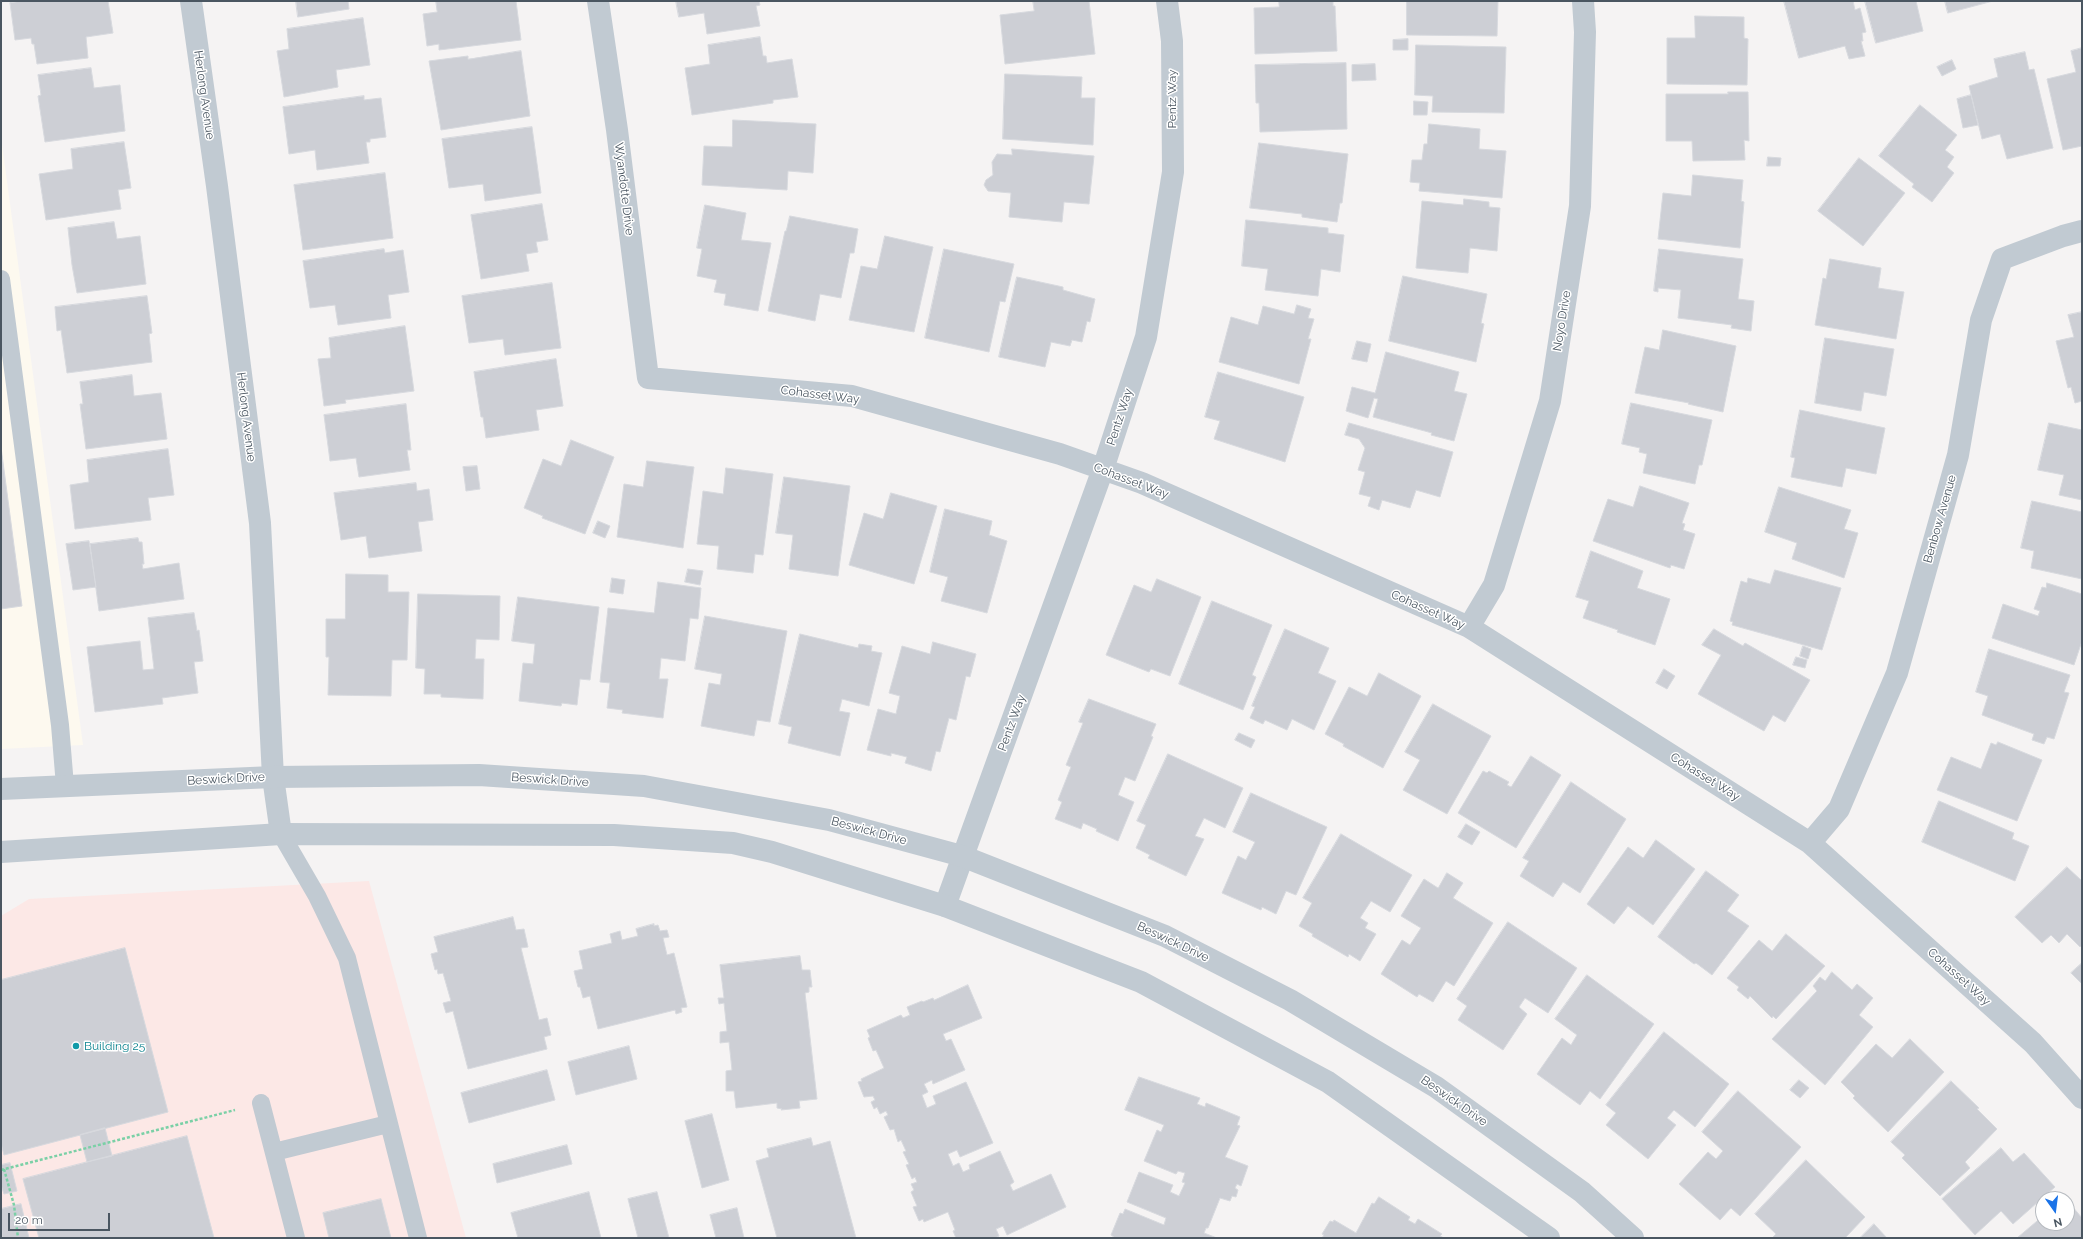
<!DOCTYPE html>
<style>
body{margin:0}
#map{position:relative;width:2083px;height:1239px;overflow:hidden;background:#f5f3f3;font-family:Raleway,sans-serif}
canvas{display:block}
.frame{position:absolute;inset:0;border:2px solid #4a5661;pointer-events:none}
.north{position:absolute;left:2035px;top:1191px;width:40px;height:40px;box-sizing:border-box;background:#fff;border:1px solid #b7bbc0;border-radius:50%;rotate:166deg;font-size:11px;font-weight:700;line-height:16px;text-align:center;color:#4a5661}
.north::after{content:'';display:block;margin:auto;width:14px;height:18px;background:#1a73e8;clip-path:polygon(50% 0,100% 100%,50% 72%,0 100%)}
.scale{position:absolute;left:8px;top:1213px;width:102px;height:18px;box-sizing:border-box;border:2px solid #4a5661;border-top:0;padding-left:5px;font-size:12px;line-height:14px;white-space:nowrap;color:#4a5661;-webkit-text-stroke:3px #fff;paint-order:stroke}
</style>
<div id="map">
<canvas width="2083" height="1239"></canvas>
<div class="frame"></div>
<div class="north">N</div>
<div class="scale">20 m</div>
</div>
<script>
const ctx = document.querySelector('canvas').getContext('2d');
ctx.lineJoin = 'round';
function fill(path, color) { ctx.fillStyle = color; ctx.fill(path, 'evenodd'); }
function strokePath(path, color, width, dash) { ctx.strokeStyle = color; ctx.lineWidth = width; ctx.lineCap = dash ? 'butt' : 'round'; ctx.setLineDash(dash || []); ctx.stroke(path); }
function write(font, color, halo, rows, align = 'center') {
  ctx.font = font + ' Raleway,sans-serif'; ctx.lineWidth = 3; ctx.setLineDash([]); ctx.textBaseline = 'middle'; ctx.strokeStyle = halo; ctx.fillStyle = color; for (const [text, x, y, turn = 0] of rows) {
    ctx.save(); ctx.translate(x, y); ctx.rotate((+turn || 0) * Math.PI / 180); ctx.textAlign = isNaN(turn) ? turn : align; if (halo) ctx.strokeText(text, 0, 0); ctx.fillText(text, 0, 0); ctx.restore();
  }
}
fill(new Path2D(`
 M1,137L83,745L1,749Z`), '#fdf9ef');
fill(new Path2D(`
 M369,881L466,1238H1V916L29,899Z`), '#fce8e6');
const building = new Path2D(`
 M22,1H108L113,33L86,37L88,58L37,64L34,44H32L31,38L15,40L10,3Z
 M296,1H348L349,9L298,17Z
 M436,1H516L521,40L439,50V44L427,46L423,14L437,12Z
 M676,1H759L760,5L756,6L760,26L707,34L704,13L679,17Z
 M1033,1H1089L1095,54L1005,64L1000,15L1034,11Z
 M1279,1H1333V6H1335L1337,51L1255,54L1254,8L1279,7Z
 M1407,1H1498L1497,36L1407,35Z
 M1784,1H1853L1855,10L1860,8L1866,32L1862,33L1863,41H1861L1865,56L1849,59L1845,46L1799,58Z
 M1865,1H1916L1923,31L1876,43Z
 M1945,1H1993L1948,13Z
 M1695,16L1744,17V38L1748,39L1747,85L1667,84V38H1695Z
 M363,18L370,65L336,70L338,87L284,97L277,51L289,49L287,29Z
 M760,37L763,56H766L767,63L792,59L798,97L773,100V103L692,115L685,68L710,64L708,45Z
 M1408,39V50H1393V40Z
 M1416,45L1506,47L1504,113L1432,112L1433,96L1415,95Z
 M2082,48V146L2063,150L2047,79L2076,72L2071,51Z
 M521,51L530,116L441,130L429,61L468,56V59Z
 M2025,52L2029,70L2034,69L2053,148L2007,159L2000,134L1982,139L1969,86L1998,77L1994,59Z
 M1952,60L1956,69L1942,76L1937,67Z
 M1346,63L1347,129L1260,132L1259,103H1256L1255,65Z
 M1375,64L1376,80L1352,81V65Z
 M91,68L94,88L120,85L125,131L45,142L38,96L41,95L38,75Z
 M1005,74L1082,77L1081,98H1095L1093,145L1003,139Z
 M1728,92H1748L1749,141L1744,140L1745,160L1693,161L1692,141H1666V94H1728Z
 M1971,95L1978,125L1963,128L1957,99Z
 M364,96V100L381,98L386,137L370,139V142H366L369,163L317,170L315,150L289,154L283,107Z
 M1414,101L1428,102L1427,115H1414Z
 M1920,105L1957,135L1945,150L1954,157L1947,167L1954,173L1932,202L1912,187L1914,184L1879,156Z
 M733,120L816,124L813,173L788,171L787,190L702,185L704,146L732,147Z
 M1429,124L1480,129L1479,149L1506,151L1502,198L1419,191L1420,183L1410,182L1412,160H1422L1424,144H1427Z
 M532,127L541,193L485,201L483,184L449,188L442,139Z
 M124,142L131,188L118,190L121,209L46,220L39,174L73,169L71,149Z
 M1259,143L1348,154L1342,203H1340L1337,222L1302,217V214L1250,208Z
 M1012,149L1094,156L1089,204L1064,202L1062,222L1009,217L1011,193L988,191L984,185L986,180L993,175L992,162L997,154L1012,155Z
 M1768,157L1781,158L1780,166H1767Z
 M1859,158L1905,193L1863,246L1818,211Z
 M385,173L393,238L303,250L294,185Z
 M1693,175L1743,180L1741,201L1744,202L1740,248L1658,239L1663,193L1691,196Z
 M1464,199L1489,202V207L1500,208L1497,251L1470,248L1468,273L1416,268L1422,201L1463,205Z
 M542,204L548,240L536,242L538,252L526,254L529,271L481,279L471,215Z
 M705,205L746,213L741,240L771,243L758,311L724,305L726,294L714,292L717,280L697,276L702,249L697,248Z
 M790,216L858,229L854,253H850L841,298L820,294L815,321L768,311L785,231H786Z
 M1246,220L1328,228V233L1344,235L1340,272L1321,269L1318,296L1265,290L1268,269L1242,266Z
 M114,222L117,239L140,236L146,284L77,293L72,265L68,228Z
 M885,236L933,247L914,332L849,320L861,266L877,269Z
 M384,249L385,253L403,250L409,292L388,295L391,318L338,325L335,305L310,308L303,261Z
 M944,249L1014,264L1005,302L1000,301L989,352L925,338Z
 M1659,249L1743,259L1738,299L1754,301L1751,331L1731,328L1732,325L1678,318L1681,290L1658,288V292L1654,291Z
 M1830,259L1881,268L1878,288L1904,292L1896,339L1815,325L1823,278L1826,279Z
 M1403,276L1487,294L1481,323L1484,324L1476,362L1389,341Z
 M1017,277L1063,287V290L1095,299L1090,322L1087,321L1082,342L1072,340L1070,346L1051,342L1045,367L999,357Z
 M552,283L561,348L505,355L503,339L469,343L462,296Z
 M147,296L152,333L149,334L152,362L67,373L61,330L57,331L55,307Z
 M1297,305L1311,309L1308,318L1314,319L1308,339H1311L1299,384L1219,362L1231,317L1258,325L1263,306L1294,314Z
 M2082,312V401L2075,403L2071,387L2068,388L2056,341L2074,337L2068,315Z
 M405,326L414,391L345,400L346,403L324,406L318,359L331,358L329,338Z
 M1663,330L1736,346L1723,412L1688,404L1689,403L1635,393L1645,347L1659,350Z
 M1825,338L1894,349L1886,396L1864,392L1861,411L1815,403Z
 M1357,341L1371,344L1367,362L1352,359Z
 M1386,352L1459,372L1454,391L1467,394L1454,441L1431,435L1432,433L1373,417L1378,399L1374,398L1368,418L1346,411L1352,387L1375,393Z
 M556,359L563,406L536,410L539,430L486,438L483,417H481L474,372Z
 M1218,372L1304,397L1285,462L1214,439L1220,421L1205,417Z
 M132,375L134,396L161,393L167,439L86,449L80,404H83L80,382Z
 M1631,403L1712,420L1702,465H1699L1695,484L1643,473L1647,454L1639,452L1640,448L1622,444Z
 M406,404L411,450H407L410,470L359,477L356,458L330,461L324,415Z
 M1800,410L1885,428L1876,474L1846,468L1842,487L1791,477L1795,458L1791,457Z
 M1349,423L1453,452L1440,497L1416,490L1410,508L1382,500L1379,510L1368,506L1371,497L1359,494L1365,472L1358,470L1365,448L1359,439L1345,435Z
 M2049,423L2082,430V500L2059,495L2064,475L2038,470Z
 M571,440L614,457L585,534L542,518L543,516L524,508L543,459L561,466Z
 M1,447L22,606L1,609Z
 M168,449L174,495L148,498L151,520L75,529L70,485L89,482L87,460Z
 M647,461L694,467L683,548L617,537L624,484L643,487Z
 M477,466L480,489L466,491L463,467Z
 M726,468L773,474L763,555L755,554L753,573L717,569L719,546L697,544L703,491L723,494Z
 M784,477L850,486L838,576L789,569L793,535L776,533Z
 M416,483L417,491L429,489L433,520L418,522L422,551L369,558L366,536L341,540L334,493Z
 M1640,486L1689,503L1682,523L1685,524L1683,530L1695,534L1684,569L1671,565L1670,568L1593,541L1608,499L1633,507Z
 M1779,487L1851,510L1844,529L1858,533L1844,578L1792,559L1797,543L1765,532Z
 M891,493L937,506L914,584L849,565L864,513L883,519Z
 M2032,501L2082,512V579L2031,568L2034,551L2021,548Z
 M945,509L992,521L989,535L1007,541L987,613L941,601L948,577L930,572Z
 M598,521L610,526L605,538L593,533Z
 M138,538L139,542H142L144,564H142L143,569L179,563L184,599L99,611L90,544Z
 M89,541L96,587L73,590L66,544Z
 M1591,551L1643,571L1637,588L1670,599L1655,645L1617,632L1618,630L1583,618L1589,601L1576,597Z
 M688,569L703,571L700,585L685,582Z
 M1775,570L1841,588L1822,650L1732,625L1733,622L1730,621L1741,581L1747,583L1748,578L1770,584Z
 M346,574L388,575V592H409L407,660H392L391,696L328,695L329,657H326V619H345Z
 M612,578L625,580L623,594L610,592Z
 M1157,579L1201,597L1170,676L1151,669L1149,672L1106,655L1134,585L1151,592Z
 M658,582L701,588L698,619L690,618L685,661L661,658L659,679H668L663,718L622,713L623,710L607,708L610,683L600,682L608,608L654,613Z
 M2047,583L2082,594V641L2074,665L1992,638L2003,604L2038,616L2040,611L2034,609L2042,587L2046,588Z
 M418,594L500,596L499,640L476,639L475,659H484L483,699L441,697V694H424L425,669L416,668Z
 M518,597L599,607L590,680L580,679L577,705L562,703L561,706L519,701L523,663L533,664L535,644L512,641Z
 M1212,601L1272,625L1252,675L1256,677L1243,710L1179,684Z
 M194,613L197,631L199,630L203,661L194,662L198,693L162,698L163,704L95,712L87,647L140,641L143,670L154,669L148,618Z
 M705,616L787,631L770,722L757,720L754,736L701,726L709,683L720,685L722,674L695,669Z
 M1285,629L1329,648L1318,673L1336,681L1314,730L1292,719L1287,730L1265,720L1263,724L1250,718L1255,707L1252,706Z
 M1714,629L1743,646L1745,643L1810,680L1785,722L1773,715L1764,731L1698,694L1721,655L1702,645Z
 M800,634L858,648L859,644L872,646L871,651L882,653L869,706L842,699L839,711L850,713L840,756L788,743L792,727L779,724Z
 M933,642L976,654L970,677L966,676L956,720L949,718L940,752L936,751L931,771L905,763L907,757L891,753V756L867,750L878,709L896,714L900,696L889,693L902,646L930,654Z
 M1803,646L1811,649L1808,659L1800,656Z
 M1989,649L2070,675L2064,692L2069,693L2054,739L2047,737L2044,744L2032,740L2034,734L1982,715L1988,696L1976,692Z
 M1796,657L1807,660L1805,668L1793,665Z
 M1664,669L1675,676L1667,689L1656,683Z
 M1379,673L1421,696L1383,768L1343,746L1344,744L1325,734L1349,687L1367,696Z
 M1089,699L1156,724L1151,736L1153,737L1135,781L1125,777L1118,795L1134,802L1118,841L1096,831L1097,829L1083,823L1081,829L1055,819L1062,802L1058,800L1071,767L1066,765L1083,723L1079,722Z
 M1433,704L1491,736L1447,814L1403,790L1420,760L1405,752Z
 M1239,733L1255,740L1251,748L1235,740Z
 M1998,742L2042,760L2017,821L1937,790L1951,757L1981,769L1991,743L1996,745Z
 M1168,754L1243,788L1225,828L1204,818L1195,836L1204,839L1186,876L1148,858L1150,855L1136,848L1146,825L1137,821Z
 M1531,756L1561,775L1516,848L1458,813L1483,771L1487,773L1489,771L1509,782L1507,785L1511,787Z
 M1571,782L1626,819L1580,893L1563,882L1553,897L1520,876L1529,861L1523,858Z
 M1251,793L1327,827L1296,895L1286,891L1276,914L1262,907L1261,910L1222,893L1238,856L1246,860L1255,842L1233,832Z
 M1939,801L2014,833L2012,839L2029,846L2015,881L1922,842Z
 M1466,824L1480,832L1472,845L1458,837Z
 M1341,834L1412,875L1390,912L1371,901L1360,918L1368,923L1365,928L1376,934L1360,961L1349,954L1348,957L1312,936L1313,934L1299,926L1312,903L1303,898Z
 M1656,840L1695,869L1653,925L1628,906L1614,924L1587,904L1628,847L1643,858Z
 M2067,867L2082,881V945L2080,947L2067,934L2059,943L2051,935L2042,943L2015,917Z
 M1706,871L1739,895L1727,911L1749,926L1712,975L1696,963L1694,964L1658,937Z
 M1447,873L1463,883L1453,898L1493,923L1454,986L1446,981L1433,1002L1419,994L1417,997L1381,974L1402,940L1410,945L1421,928L1401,916L1424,879L1438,888Z
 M513,917L516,930L524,929L528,947L521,948L539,1020L547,1018L551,1035L544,1037L547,1049L468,1069L453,1011L446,1013L443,1003L451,1001L443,973L438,974L437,969L435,970L431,954L438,952L434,937Z
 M1508,922L1577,968L1548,1013L1525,998L1519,1007L1527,1014L1503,1050L1458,1020L1467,1006L1457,999Z
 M654,924V926L658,925L660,931L667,930L669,937L663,938L667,955L674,953L687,1007L681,1008L682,1012L676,1014L675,1010L598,1029L590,996L583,998L580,987H578L574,971L583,969L579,951L612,943L610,934L620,931L622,940L638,936L636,929Z
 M1786,934L1825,966L1776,1019L1773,1016L1772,1018L1750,996L1748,999L1737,990L1739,987L1727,978L1759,940L1772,951Z
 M125,948L168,1112L4,1155L1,1143V980Z
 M800,956L802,970H810L812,987H809V992L805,993L817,1099L799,1101L800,1108L781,1110L782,1109L777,1108V1103L736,1108L734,1091H726V1071L732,1070L729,1042L720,1043V1032L727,1031L724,1003L719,1004L718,998H724L720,965Z
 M2082,963V984L2071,973Z
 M1832,972L1852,990L1857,984L1873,998L1859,1015L1873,1027L1825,1085L1772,1039L1817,991L1813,986L1820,977L1825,981Z
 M1587,975L1654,1024L1600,1099L1590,1091L1580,1105L1537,1074L1562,1038L1571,1045L1577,1035L1555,1019Z
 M968,985L982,1018L943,1034L946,1041L951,1039L965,1070L933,1084L932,1080L924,1084L928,1092L922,1095L927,1108L936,1104L933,1096L966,1082L993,1143L960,1157L957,1150L948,1154L953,1166L959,1163L963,1172L970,1169L969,1165L1000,1151L1014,1182L1010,1185L1013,1191L1051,1174L1066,1207L1007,1235L1003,1226L996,1229L999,1236L995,1238H956L953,1231L955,1230L948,1212L924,1222L923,1219L919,1221L913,1207L917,1206L911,1192L914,1190L911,1184L917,1182L915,1177L912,1179L906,1165L909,1164L903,1152L906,1151L901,1140L898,1142L894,1129L890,1130L884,1117L888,1115L886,1111L880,1114L877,1107L874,1109L871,1102L875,1100L873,1096L864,1097L858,1082L862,1081L861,1079L884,1068L876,1050L873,1051L868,1038L870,1037L867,1030L901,1015L903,1018L910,1015L907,1007L922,1001L923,1002L933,998L934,1000Z
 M1664,1032L1729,1084L1695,1127L1674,1110L1667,1118L1676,1125L1648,1159L1606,1125L1616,1113L1606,1105Z
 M1910,1039L1944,1072L1888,1132L1853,1098L1855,1096L1841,1082L1876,1044L1892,1058Z
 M629,1046L637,1079L576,1095L568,1062Z
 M547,1070L555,1100L469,1123L461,1093Z
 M1139,1077L1200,1098L1197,1104L1205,1107L1206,1103L1240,1117L1237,1125L1240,1126L1225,1157L1248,1166L1241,1186L1237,1184L1235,1188L1238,1190L1236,1197L1232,1196L1230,1201L1220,1198L1208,1228H1206L1204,1233L1217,1238H1114V1237L1111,1235L1120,1213L1123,1214L1125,1209L1164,1225L1166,1218L1127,1202L1139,1172L1173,1185L1170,1192L1179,1196L1185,1183L1182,1182L1185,1173L1178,1171L1176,1174L1144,1161L1157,1130L1161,1132L1164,1125L1125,1110Z
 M1799,1080L1809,1088L1800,1098L1790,1090Z
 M1951,1081L1979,1108L1977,1109L1997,1129L1965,1162L1970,1168L1940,1196L1902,1158L1905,1155L1891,1142Z
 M1738,1091L1801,1147L1740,1216L1731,1208L1720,1220L1679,1184L1708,1152L1716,1159L1723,1151L1702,1132Z
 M712,1114L729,1180L702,1188L685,1121Z
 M105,1128L112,1156L87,1162L80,1135Z
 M187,1136L214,1238H39L23,1179Z
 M811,1138L813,1146L830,1141L856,1238H777L756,1161L769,1157L767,1149Z
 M567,1145L572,1164L497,1183L493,1164Z
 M2001,1148L2013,1162L2024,1153L2055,1187L2013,1224L2001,1211L1975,1235L1942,1199Z
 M1806,1160L1865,1217L1845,1238H1772L1776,1234L1755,1214Z
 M10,1163L17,1191L4,1194L1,1185V1165Z
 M589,1192L601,1238H518L511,1213Z
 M657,1192L669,1238H638L628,1199Z
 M1379,1197L1410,1217L1408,1220L1415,1224L1418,1219L1442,1234L1440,1236L1444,1238H1322L1324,1235L1322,1234L1330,1221L1333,1222L1334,1220L1356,1233L1372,1203L1374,1204Z
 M381,1199L391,1238H329L323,1213Z
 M2067,1200L2082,1218V1238H2017L2043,1216V1223H2067Z
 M21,1204L29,1238H2L1,1209Z
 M737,1208L744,1238H716L710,1215Z
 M1874,1224L1887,1238H1860Z`);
fill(building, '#cdcfd5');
strokePath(building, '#d7d9de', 1);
strokePath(new Path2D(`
 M4,1169L14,1205L18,1238
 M1,1170L235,1110`), '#7ad0a6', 2.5, [3, 2]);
strokePath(new Path2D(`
 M1,279L60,725L65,786
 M281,834L317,896L347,958L418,1238
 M261,1103L296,1238
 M274,1152L388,1124`), '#c1cad2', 18);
strokePath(new Path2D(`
 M191,1L217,186L260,523L273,777L281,834
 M598,1L617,130L648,378L852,396L1060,454L1142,483L1469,627L1810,843L2033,1043L2082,1098
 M1469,627L1494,585L1550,401L1580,206L1585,32L1583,1
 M1810,843L1839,809L1897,673L1958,455L1981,320L2002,259L2063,236L2082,231
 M945,906L1103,469L1146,337L1173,172L1172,41L1167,1`), '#c1cad2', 22);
strokePath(new Path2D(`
 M1,789L273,777L479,775L644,786L829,820L962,856L1165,936L1290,1000L1436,1087L1582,1192L1633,1238
 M1,852L281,834L614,835L733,843L772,852L945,906L1141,982L1328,1082L1549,1238`), '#c1cad2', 22);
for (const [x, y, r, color] of [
 [76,1046,4,"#0f9aa8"]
]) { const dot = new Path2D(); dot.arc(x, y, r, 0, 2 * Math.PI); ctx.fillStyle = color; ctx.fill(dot); strokePath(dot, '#fff', 1.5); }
write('12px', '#4a5661', '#fff', [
 ["Herlong Avenue",204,95,82],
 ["Pentz Way",1172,99,-90],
 ["Wyandotte Drive",624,189,83],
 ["Noyo Drive",1562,321,-81],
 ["Cohasset Way",820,395,7],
 ["Herlong Avenue",246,417,83],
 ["Pentz Way",1120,417,-72],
 ["Cohasset Way",1131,481,21],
 ["Benbow Avenue",1940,519,-74],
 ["Cohasset Way",1428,610,24],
 ["Pentz Way",1012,723,-70],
 ["Cohasset Way",1705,777,32],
 ["Beswick Drive",226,779,-3],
 ["Beswick Drive",550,780,4],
 ["Beswick Drive",869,831,15],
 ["Beswick Drive",1173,942,25],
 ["Cohasset Way",1959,977,42],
 ["Beswick Drive",1454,1101,35]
]);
write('12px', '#0d838f', '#fff', [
 ["Building 25",84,1046]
], 'left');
</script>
